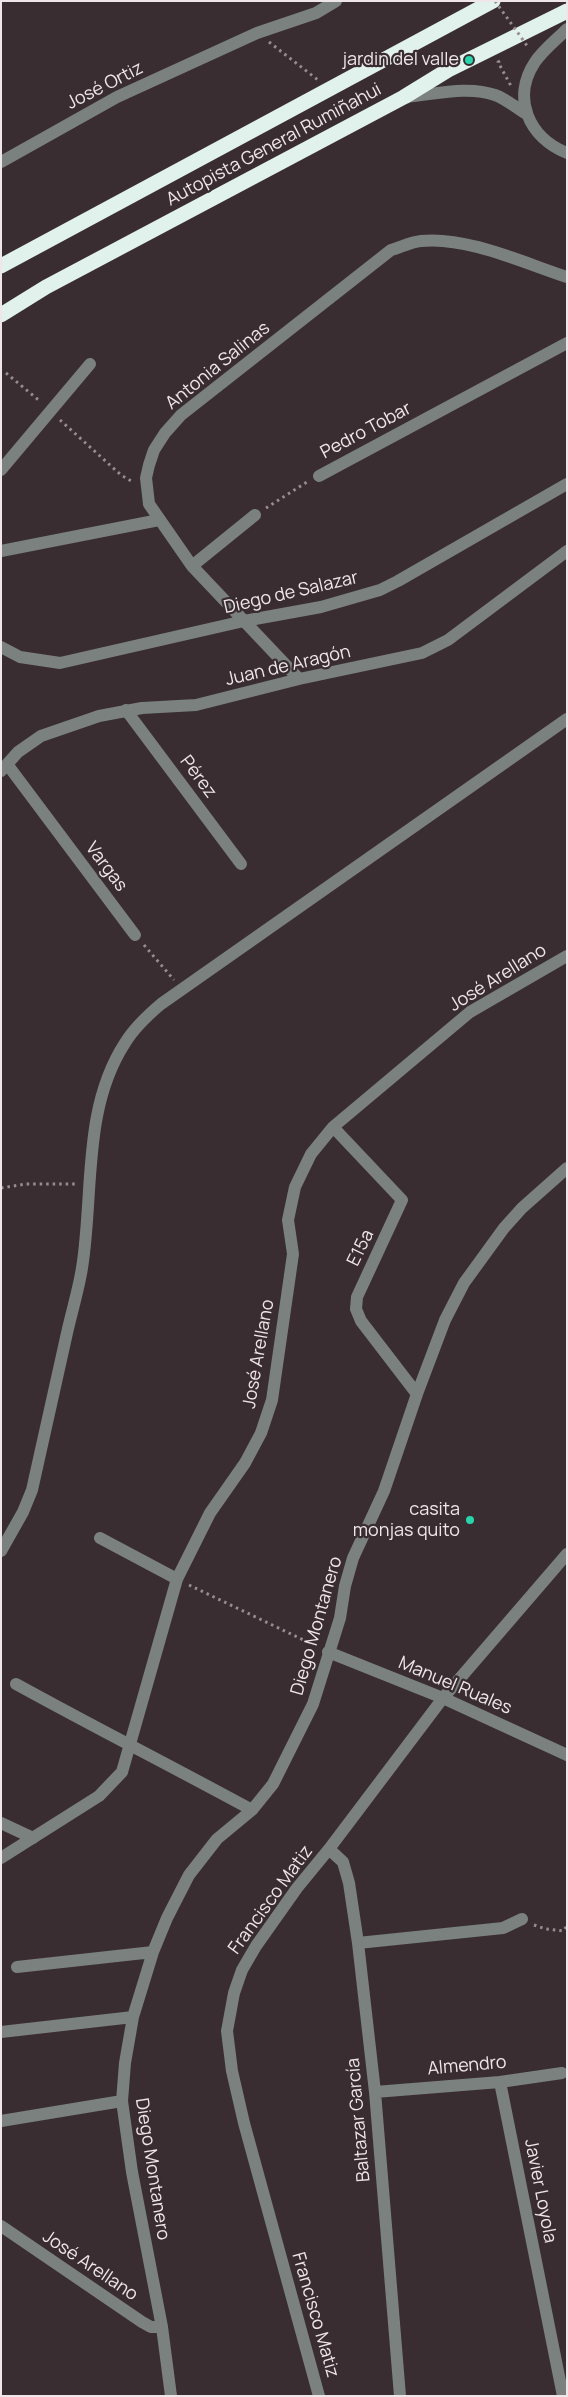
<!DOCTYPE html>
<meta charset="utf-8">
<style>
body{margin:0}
#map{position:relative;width:568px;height:2397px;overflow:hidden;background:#392d31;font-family:Manrope,sans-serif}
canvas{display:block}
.frame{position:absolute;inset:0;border:2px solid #efe6e9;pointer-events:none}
</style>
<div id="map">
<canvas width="568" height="2397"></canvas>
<div class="frame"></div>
</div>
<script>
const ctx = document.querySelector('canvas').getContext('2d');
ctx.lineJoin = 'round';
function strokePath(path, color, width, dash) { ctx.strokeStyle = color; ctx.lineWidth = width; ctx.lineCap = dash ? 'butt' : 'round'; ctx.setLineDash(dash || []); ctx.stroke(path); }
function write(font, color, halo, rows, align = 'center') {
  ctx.font = font + ' Manrope,sans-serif'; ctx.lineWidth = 4.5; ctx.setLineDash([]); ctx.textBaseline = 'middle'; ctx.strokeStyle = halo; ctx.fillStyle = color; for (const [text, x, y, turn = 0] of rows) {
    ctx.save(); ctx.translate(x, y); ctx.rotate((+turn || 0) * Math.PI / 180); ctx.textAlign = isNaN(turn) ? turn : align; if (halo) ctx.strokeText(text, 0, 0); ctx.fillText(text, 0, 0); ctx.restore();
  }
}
strokePath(new Path2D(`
 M269,42L318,80
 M500,61L498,62L511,86
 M6,373L41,402
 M60,420L121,475L133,482
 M266,508L307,482
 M144,945L174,980
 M1,1188L26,1184H75
 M189,1585L316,1646
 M534,1925L546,1929L563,1931L567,1926`), '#978d91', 3, [2.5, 4]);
strokePath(new Path2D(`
 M567,29C556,40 543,50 535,62C511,98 529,138 567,153
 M404,97C433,95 467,85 495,95C506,99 515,107 525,113
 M1,162L117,97L257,33L316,13L336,1
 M1,470L90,364
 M319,476L567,343
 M1,551L159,520
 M192,566L255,515
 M1,647L20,657L60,663L244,621L321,607L380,590L398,581L567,484
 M299,679L192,566L149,504L146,478L149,465L154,450L165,433L181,415L391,250C401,247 411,242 421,241C466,236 524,263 567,277
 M126,710L241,864
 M7,764L135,935
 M1,771L18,752L41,736L99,716L142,708L196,705L299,679L422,653L448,640L567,551
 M333,1127L402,1200L357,1297L356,1309L361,1321L417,1394
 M100,1538L177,1579
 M1,1551L23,1512L32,1490C43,1441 54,1391 65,1342C70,1317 78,1293 82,1268C94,1193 82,1109 125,1043C134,1028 148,1015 161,1004L567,719
 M328,1652L443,1698L567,1755
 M16,1684C94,1727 173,1767 252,1810
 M1,1823L33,1838
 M329,1849L343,1862L349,1883L358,1943L375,2092L400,2396
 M1,1858L99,1796L122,1772L177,1579L210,1513L245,1463L261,1433L272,1400L293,1254L288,1220L295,1187L311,1154L333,1127L470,1012L567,956
 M358,1943L503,1928L522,1919
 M17,1967L153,1952
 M1,2032L133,2017
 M500,2082L563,2396
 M375,2092L500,2082L562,2073
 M1,2121L122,2101
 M1,2226L142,2322L151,2327H162
 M171,2396L162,2327L132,2172L122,2101L125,2063L133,2017L153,1952L167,1918L189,1875L217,1839L252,1810L273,1784L313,1704L340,1618L345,1586L353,1558L384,1491L417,1394L445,1320L464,1283L504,1228L522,1208L567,1168
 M319,2396L244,2123L232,2071L227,2031L234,1993L242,1970L256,1946L297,1888L329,1849L443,1698L567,1554`), '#7a817f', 12);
strokePath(new Path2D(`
 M1,266L493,1
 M1,315L46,287L404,97L448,70L567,11`), '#e1f1eb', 15);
strokePath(new Path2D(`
 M495,1L528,47`), '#978d91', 3, [2.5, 4]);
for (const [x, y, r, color] of [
 [469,60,5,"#27d5ad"],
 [470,1520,5,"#27d5ad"]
]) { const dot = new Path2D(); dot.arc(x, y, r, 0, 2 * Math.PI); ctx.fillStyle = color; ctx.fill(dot); strokePath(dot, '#392d31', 2); }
write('18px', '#efe6e9', '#392d31', [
 ["jardin del valle",459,60],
 ["casita",460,1510],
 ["monjas quito",460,1531]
], 'right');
write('18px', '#efe6e9', '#392d31', [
 ["José Ortiz",105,86,-27],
 ["Autopista General Rumiñahui",274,145,-28],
 ["Antonia Salinas",218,366,-39],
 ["Pedro Tobar",366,431,-28],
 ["Diego de Salazar",291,593,-13],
 ["Juan de Aragón",288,666,-13],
 ["Pérez",198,777,53],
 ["Vargas",106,867,53],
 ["José Arellano",498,978,-32],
 ["E15a",361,1248,-64],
 ["José Arellano",259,1354,-80],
 ["Diego Montanero",317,1626,-74],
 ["Manuel Ruales",455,1686,23],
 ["Francisco Matiz",271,1900,-54],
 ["Almendro",467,2066,-5],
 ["Baltazar García",359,2120,-95],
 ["Diego Montanero",152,2169,81],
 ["Javier Loyola",540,2191,79],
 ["José Arellano",90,2266,34],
 ["Francisco Matiz",315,2315,74]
]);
</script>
